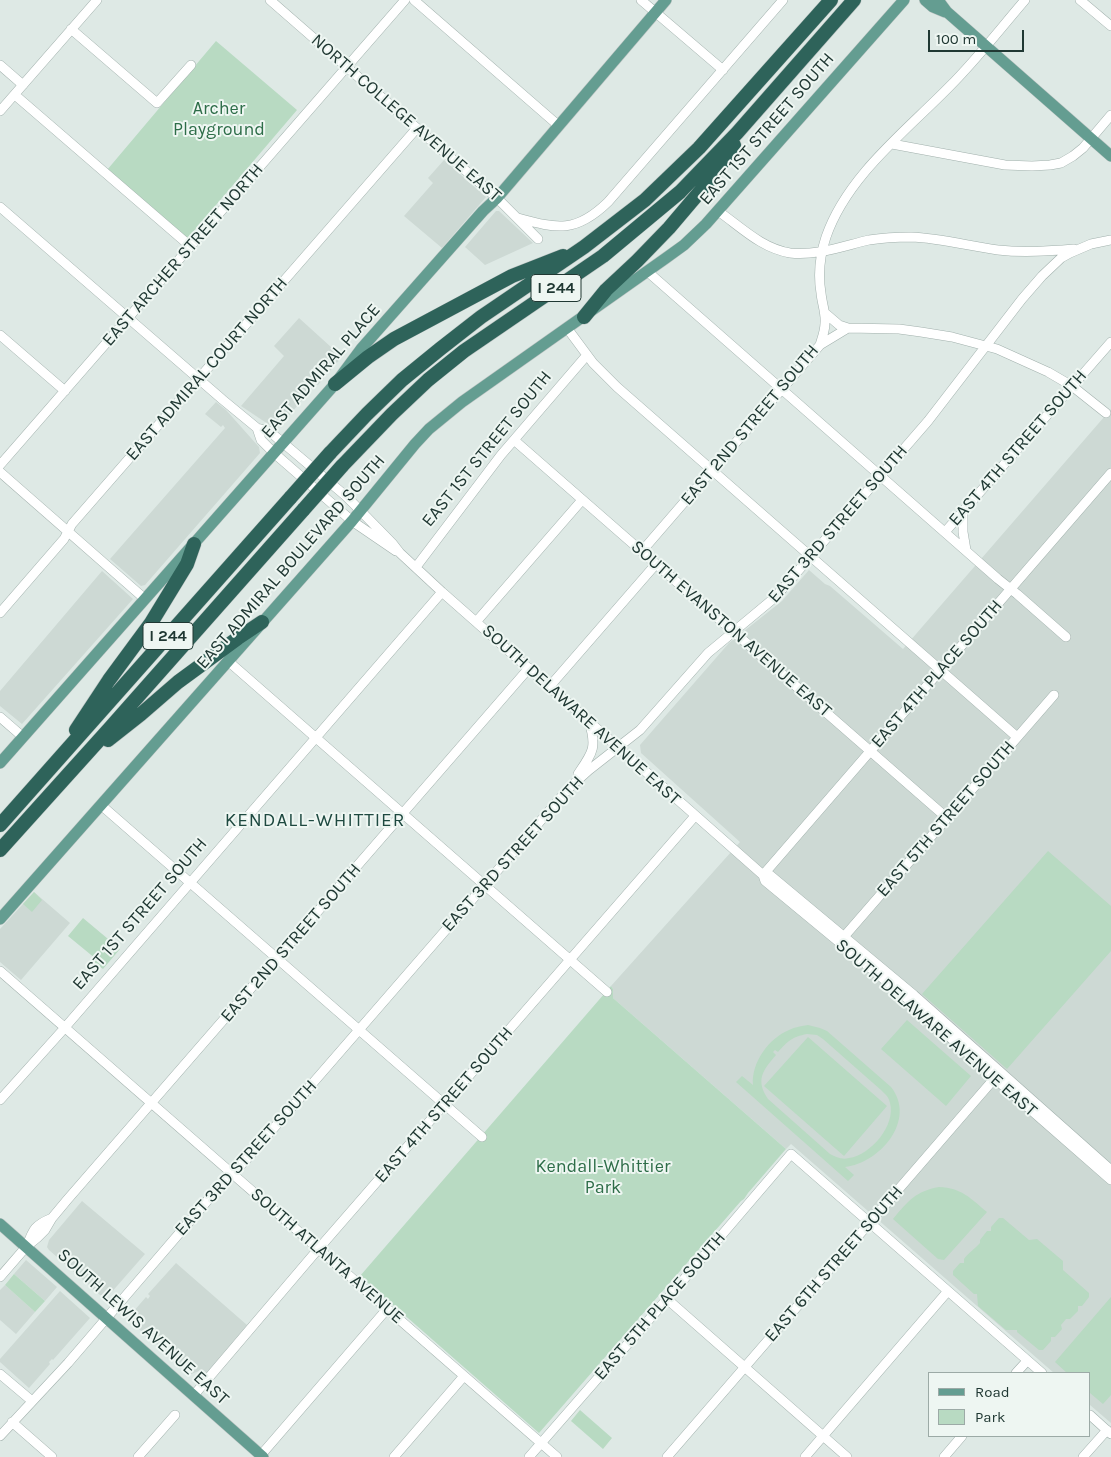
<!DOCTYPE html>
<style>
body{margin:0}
#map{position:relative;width:1111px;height:1457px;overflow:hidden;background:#dee9e5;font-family:Karla,sans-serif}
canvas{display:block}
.legend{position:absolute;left:928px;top:1372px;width:162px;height:65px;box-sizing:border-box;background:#eef6f2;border:1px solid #9caaa6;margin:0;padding:6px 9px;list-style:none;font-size:15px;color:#203833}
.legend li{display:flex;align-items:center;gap:10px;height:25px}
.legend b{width:25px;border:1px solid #9caaa6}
.scale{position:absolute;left:928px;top:30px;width:96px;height:22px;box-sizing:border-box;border:2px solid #203833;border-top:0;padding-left:6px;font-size:15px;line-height:18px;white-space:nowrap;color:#203833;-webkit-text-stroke:4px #eef6f2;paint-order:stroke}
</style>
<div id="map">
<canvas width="1111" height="1457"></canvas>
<ul class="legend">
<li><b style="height:6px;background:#649d91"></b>Road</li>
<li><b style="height:14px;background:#b8dac2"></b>Park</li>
</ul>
<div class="scale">100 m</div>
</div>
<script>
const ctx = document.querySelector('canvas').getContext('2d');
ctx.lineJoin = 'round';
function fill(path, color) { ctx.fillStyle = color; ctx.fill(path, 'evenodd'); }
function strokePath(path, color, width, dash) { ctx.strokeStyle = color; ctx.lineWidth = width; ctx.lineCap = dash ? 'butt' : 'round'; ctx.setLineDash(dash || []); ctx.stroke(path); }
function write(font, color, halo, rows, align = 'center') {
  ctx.font = font + ' Karla,sans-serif'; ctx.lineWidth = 4; ctx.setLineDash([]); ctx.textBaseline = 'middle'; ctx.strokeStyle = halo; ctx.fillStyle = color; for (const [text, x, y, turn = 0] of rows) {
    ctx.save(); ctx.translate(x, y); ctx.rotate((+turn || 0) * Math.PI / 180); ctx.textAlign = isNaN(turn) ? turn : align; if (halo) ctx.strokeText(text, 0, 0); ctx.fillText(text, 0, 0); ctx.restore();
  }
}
fill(new Path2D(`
 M444,160L486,197L442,248L404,216L433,183L428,178Z
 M496,211H499L533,243L485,265L465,247Z
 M299,318L342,357L318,385L316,384L280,426L274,428L241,406L284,356L274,346Z
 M216,402L226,410L259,447L260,453L145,585L141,586L110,559L225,428L223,425L221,427L205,414Z
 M1111,409V1423L1090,1405V1373H1054L791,1144L786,1149L613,998V989L611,986L740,842L641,753L640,745L729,643L782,601L809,570L825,584L830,586L903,649Z
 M102,571L133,599L22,724L0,706V691Z
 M34,892L70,923L21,980L0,962V929Z
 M82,1201L145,1254L110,1294L107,1296L100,1295L49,1250L47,1247L49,1240Z
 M26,1260L57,1287L45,1301L14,1274Z
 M176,1263L247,1325L204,1376L199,1371L191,1374L189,1372L133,1324L130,1319L133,1312L146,1297L148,1299L150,1296L148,1294Z
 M5,1285L35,1312L16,1334L0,1320V1290Z
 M60,1291L90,1318L53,1360L52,1359L49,1362L50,1364L29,1388L0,1362V1359Z`), '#cdd9d4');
fill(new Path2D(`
 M216,41L297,110L187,239L107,170Z
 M1048,851L1111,906V951L1007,1069L922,994Z
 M34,892L42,900L32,912L23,904Z
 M83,918L120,949L103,969L94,962L96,959L68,936Z
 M611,986L613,989V998L786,1149L748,1193L744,1199L741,1201L539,1433L360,1276Z
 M907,1020L971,1076L946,1106L881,1049Z
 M808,1025L820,1028L827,1031L891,1087C917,1120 880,1163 845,1167L854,1175L848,1181L736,1082L742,1076L753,1085C751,1063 769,1038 789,1030C795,1027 802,1026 808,1025ZM807,1034L817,1035L823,1039L881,1090C885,1094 889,1097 890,1103C896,1125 871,1155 849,1158C842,1160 836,1157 830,1154L768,1099C755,1080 763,1070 776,1055L773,1052L775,1050L778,1052C788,1041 792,1037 807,1034Z
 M808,1037L887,1106L844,1156L764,1086Z
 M939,1187C962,1188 970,1198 987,1212L944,1260L938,1259L893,1219C908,1201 916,1191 939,1187Z
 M999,1218H1003L1029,1240L1037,1239L1063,1261V1270L1089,1293V1297L1082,1306H1078V1311L1070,1319H1066L1061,1325L1062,1329L1055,1337H1051V1341L1043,1350H1039L1017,1332V1330H1006L978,1306L977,1294H974L953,1275V1271L960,1263H964V1259C969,1252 975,1249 980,1243V1240L987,1231H991V1227Z
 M14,1274L45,1301L35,1312L5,1285Z
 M1111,1297V1395L1103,1404L1090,1393V1373H1067L1055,1362Z
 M580,1410L612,1438L603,1449L571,1421Z`), '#b8dac2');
const minor = new Path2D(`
 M270,0L497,198L538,239
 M414,0L559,126
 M641,0L723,70
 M1080,0L1111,26
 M71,29L157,103L191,65
 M0,65L23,85
 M15,95L190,246
 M0,111L97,0
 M892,144L1005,165L1032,166L1050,165L1061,163L1073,156L1083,148L1111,115
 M0,207L223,400L257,428L269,431L347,497L393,544L400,553L442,592L763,875L765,881L909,1000L1000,1083L1111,1180
 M718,211C741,227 761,248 790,253C817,256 843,246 869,240C882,238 897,237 911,237C940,238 969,246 998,250C1023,253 1049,251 1074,249
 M518,218C558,229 576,233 608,202L783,0
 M648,272L998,579L1017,594L1066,637
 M825,313L839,325L848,328L899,329L921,332L952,337L997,349L1048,372L1072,386L1106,413
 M567,328L593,363L617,387L1017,737
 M0,335L65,391
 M820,345L848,328
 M257,428L261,440L274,453L352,521L396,551
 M514,440L947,818
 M0,465L405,0
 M0,472L145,599
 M963,512V532L966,550
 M945,532L1111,342
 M642,551L820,345C822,338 825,331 825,323C826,313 822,304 821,293C818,275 820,255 826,237C847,176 906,131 950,86C977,59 1000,29 1025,0
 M416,567L501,455L587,355
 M0,613L64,539L72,524L417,128
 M476,622L582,500
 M228,661L607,992
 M550,686L656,564
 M0,717L23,737
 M578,774C593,752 597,748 589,721
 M101,805L482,1137
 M763,875L1111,473
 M763,875H770L914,995L1111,1170
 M842,939L1054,695
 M0,971L557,1457
 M0,1100L61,1032L442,592
 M27,1246C33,1229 35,1225 52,1218
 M0,1277L26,1247L37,1238L45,1230L52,1218L67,1200L529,668
 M667,1299L847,1457
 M1016,1373L1027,1361
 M0,1374L32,1401
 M194,1395L314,1254L695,816
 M1090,1415L1111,1434
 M12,1422L52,1457
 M0,1436L68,1363L219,1187L246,1160L569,788L589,770L640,730L708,653L773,599L785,586L928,421L1022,299L1042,276L1061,258L1070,253L1091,244L1111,240
 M261,1455L387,1309
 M138,1457L175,1415
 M394,1457L464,1376
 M529,1457L667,1299L791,1154L1042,1373
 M667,1457L1000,1072
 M805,1457L948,1291
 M944,1457L962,1436
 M1083,1457L1107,1430`);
const major = new Path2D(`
 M925,0L933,7L945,12
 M938,0L947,12L1111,156
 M0,763L335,384L361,349L483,211L497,198L666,0
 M0,919L352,521L415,444L429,429L462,402L666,258L684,245L706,224L904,0
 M0,1224L263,1457`);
const highway = new Path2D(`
 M584,317L606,290L637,261L669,228L714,175L734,145
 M335,384L368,357L394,339L512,276L563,256
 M330,453L367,414L402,380L440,349L481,317L584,247L645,200L699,148L831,0
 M342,466L392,414L428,380L464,351L603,256L680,192L737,133L854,0
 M76,730L109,680L151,623L187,564L194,544
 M108,740L141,714L178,682L238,638L262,622
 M0,825L291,497
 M0,850L110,728L304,509`);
strokePath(minor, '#a1b0ac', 10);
strokePath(major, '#bcc3c2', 12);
strokePath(highway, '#bcc3c2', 15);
strokePath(minor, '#fff', 9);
strokePath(major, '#649d91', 11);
strokePath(highway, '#2e635a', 14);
const highwayBridge = new Path2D(`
 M291,497L330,453
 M304,509L342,466`);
strokePath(highwayBridge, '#bcc3c2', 15, []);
strokePath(highwayBridge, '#2e635a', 14);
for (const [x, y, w] of [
 [556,288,50],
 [168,636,50]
]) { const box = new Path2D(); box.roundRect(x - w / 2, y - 13.5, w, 27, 4); ctx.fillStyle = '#eef6f2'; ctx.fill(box); strokePath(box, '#203833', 1); }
write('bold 16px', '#203833', null, [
 ["I 244",556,288],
 ["I 244",168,636]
]);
write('18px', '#2d6d48', '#eef6f2', [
 ["Archer",219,109],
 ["Playground",219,130],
 ["Kendall-Whittier",603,1167],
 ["Park",603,1188]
]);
write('18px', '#203833', '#eef6f2', [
 ["NORTH COLLEGE AVENUE EAST",406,118,41],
 ["EAST 1ST STREET SOUTH",767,129,-49],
 ["EAST ARCHER STREET NORTH",183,255,-49],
 ["EAST ADMIRAL COURT NORTH",207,369,-49],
 ["EAST ADMIRAL PLACE",321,371,-49],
 ["EAST 2ND STREET SOUTH",750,425,-50],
 ["EAST 4TH STREET SOUTH",1018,448,-49],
 ["EAST 1ST STREET SOUTH",487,449,-51],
 ["EAST 3RD STREET SOUTH",838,524,-49],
 ["EAST ADMIRAL BOULEVARD SOUTH",291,562,-49],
 ["SOUTH EVANSTON AVENUE EAST",731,629,41],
 ["EAST 4TH PLACE SOUTH",937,674,-49],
 ["SOUTH DELAWARE AVENUE EAST",581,715,42],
 ["EAST 5TH STREET SOUTH",946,819,-49],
 ["EAST 3RD STREET SOUTH",513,854,-48],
 ["EAST 1ST STREET SOUTH",140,914,-49],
 ["EAST 2ND STREET SOUTH",291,943,-49],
 ["SOUTH DELAWARE AVENUE EAST",936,1028,41],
 ["EAST 4TH STREET SOUTH",444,1105,-49],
 ["EAST 3RD STREET SOUTH",246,1158,-48],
 ["SOUTH ATLANTA AVENUE",327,1256,41],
 ["EAST 6TH STREET SOUTH",834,1264,-49],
 ["EAST 5TH PLACE SOUTH",660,1306,-49],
 ["SOUTH LEWIS AVENUE EAST",143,1327,42]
]);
ctx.letterSpacing = '1px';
write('19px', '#1e4940', '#eef6f2', [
 ["KENDALL-WHITTIER",315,821]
]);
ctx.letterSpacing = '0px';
</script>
